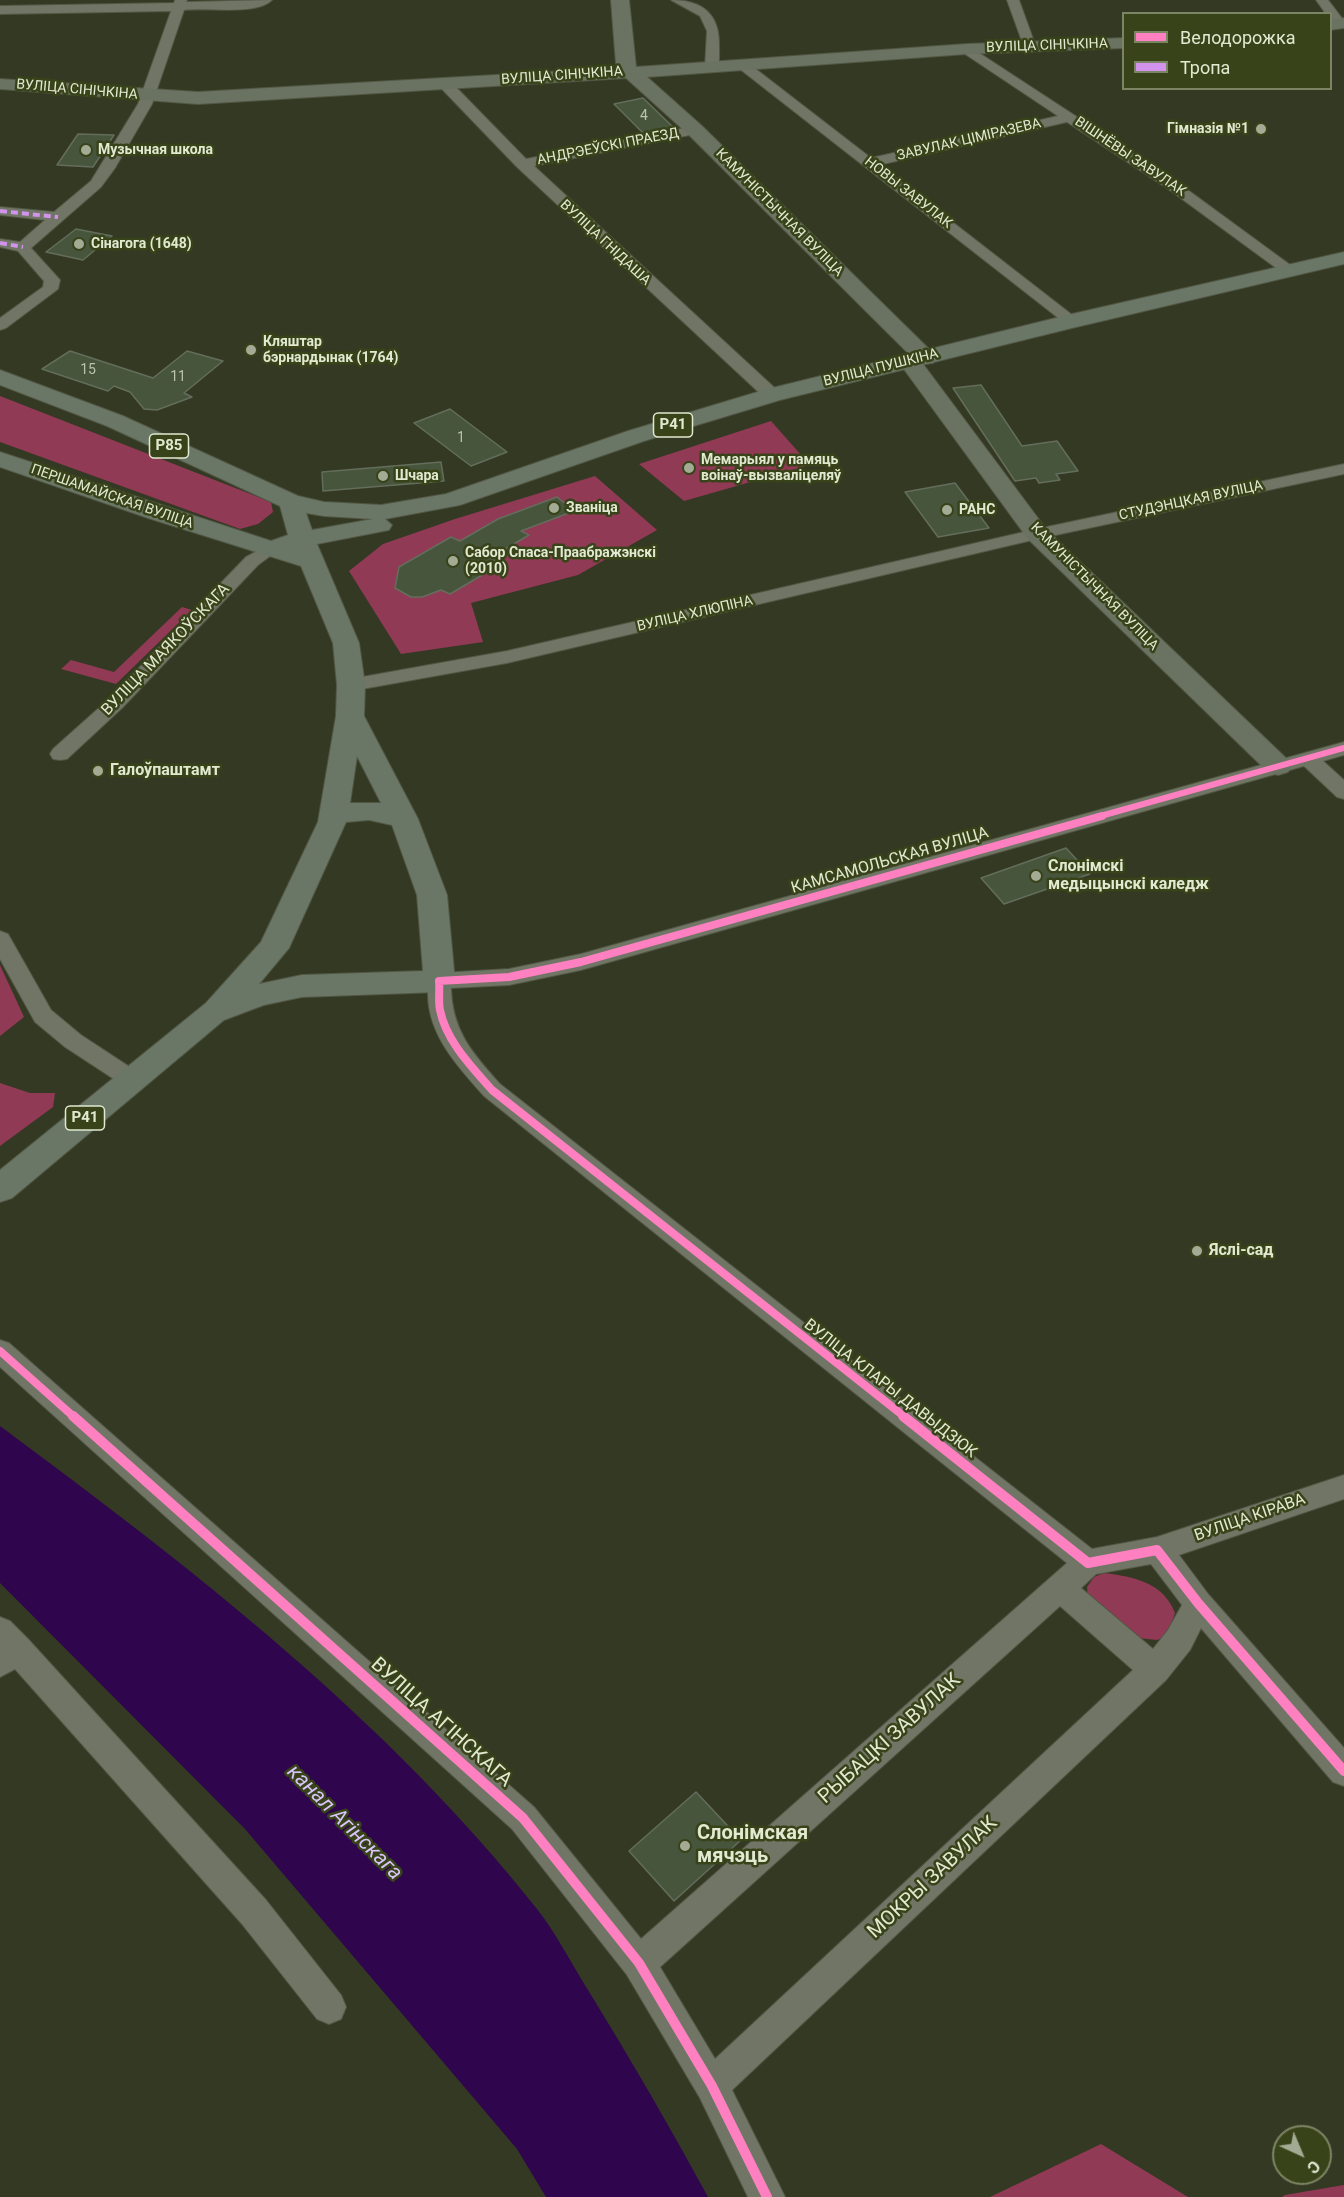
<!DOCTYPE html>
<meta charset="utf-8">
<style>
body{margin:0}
#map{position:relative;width:1344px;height:2197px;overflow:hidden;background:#343923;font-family:Roboto,sans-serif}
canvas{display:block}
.legend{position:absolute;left:1122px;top:12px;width:210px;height:78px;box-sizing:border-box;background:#384319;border:2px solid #7c8563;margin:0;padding:8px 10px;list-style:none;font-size:18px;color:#e1e9d1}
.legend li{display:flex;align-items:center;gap:12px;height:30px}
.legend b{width:30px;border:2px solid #7c8563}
.north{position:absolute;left:1272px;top:2125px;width:60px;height:60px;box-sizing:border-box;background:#384319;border:2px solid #7c8563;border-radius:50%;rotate:136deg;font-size:16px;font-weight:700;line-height:24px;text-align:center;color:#e1e9d1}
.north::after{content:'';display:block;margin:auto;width:21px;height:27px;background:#a4ab94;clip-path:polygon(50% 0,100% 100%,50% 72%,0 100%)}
</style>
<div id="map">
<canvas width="1344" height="2197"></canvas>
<ul class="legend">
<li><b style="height:8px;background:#ff80c0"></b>Велодорожка</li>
<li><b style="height:8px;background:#d193ec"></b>Тропа</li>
</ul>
<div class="north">С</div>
</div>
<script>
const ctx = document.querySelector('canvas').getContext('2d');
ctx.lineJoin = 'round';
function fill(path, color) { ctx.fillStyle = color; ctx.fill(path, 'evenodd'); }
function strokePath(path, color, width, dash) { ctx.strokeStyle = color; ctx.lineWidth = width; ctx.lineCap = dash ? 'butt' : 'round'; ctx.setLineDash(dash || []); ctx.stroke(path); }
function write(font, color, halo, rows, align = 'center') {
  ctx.font = font + ' Roboto,sans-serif'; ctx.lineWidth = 5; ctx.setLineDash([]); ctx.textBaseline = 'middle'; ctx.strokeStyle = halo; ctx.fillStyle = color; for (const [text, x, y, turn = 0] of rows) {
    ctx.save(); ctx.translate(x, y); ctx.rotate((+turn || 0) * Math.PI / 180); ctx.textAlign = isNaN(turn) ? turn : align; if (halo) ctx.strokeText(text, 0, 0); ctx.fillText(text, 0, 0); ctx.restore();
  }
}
fill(new Path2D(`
 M0,396L271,502L273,512L258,524L240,529L0,442Z
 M771,421L810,465L684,501L639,464Z
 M595,476L657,530L578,575L471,603L483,642L401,654L349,571L383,544L455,519Z
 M182,607L192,610L116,684L61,669L71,660L114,672Z
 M0,965L24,1017L0,1036Z
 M0,1080V1083L30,1093H55L53,1107L0,1146Z
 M1104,1573C1134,1577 1163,1582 1175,1613L1167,1636L1157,1640L1138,1638L1088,1597L1087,1587L1094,1577Z
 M1101,2144L1188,2197H990Z
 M1344,2185V2197H1282L1285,2195Z`), '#913a55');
fill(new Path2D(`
 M0,1426C193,1569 387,1719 537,1909C556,1933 571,1963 588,1990C630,2058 670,2127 708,2197H546L517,2149L245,1829L0,1583Z`), '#2f054e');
const building = new Path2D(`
 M643,98L674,128L644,134L614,104Z
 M78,134L114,135L93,167L57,165Z
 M76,229L112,236L83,260L46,252Z
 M70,351L153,378L187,351L223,361L184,393L192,397L157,410L144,409L130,392L114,386L108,391L42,369Z
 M981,385L1022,446L1057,441L1078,471L1056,474L1060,480L1039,483L1036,478L1015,481L953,388Z
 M450,409L507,452L471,466L414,423Z
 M441,462L444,481L323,491L322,472Z
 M955,483L989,528L938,537L905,492Z
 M557,497L574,511L521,531L529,535L490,558L501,564L450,594L441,590L422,597H411L395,588L399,567L451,537L460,541L498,519Z
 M1066,848L1090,874L1004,904L981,878Z
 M696,1792L741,1840L674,1901L629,1851Z`);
fill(building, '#46553c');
strokePath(building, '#646d5c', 1.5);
const street = new Path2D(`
 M175,0H187L186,2L272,0C256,16 207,7 184,10L152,104L115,168L101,187L31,248L60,280L58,289L6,328L0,330V318L43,287L44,281L18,251L0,247V239L20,242L45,220L0,215V207L54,212L91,181L138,104L171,11L0,14V6L174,3Z
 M671,0C702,0 720,14 719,46C719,54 720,63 717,70H707L705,67L707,31L700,16Z
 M1007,0H1019L1036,47L1035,50L1030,51L1024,47Z
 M1316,0H1328L1344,21L1343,26H1335L1330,20V14H1326Z
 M967,45L1181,185L1293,267L1296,270L1293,273H1283L1171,191L1067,122L879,165L1080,321L1078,324H1066L736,66L743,62L748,63L871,158L1058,116L962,52L961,49Z
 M444,79L449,80L526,159L695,126L700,127L702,130L700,133L695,134L534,166L778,391L780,395L778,399H766L517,167L439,86L437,83Z
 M1344,464V474L1037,539L507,663L351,691L344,689L341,685L344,681L351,679L507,651L1037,529Z
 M272,543L278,544L281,548L258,565L123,707L67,759L60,760L53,759L50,754L53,749L109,699L246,557Z
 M1344,742V755L1323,761L1344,780V799L1337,797L1304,766L581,970L509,985L451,988C452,1031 473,1054 500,1084L1092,1549L1157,1537L1344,1475V1499L1179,1555L1208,1594L1344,1748V1786L1333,1782L1201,1628L1190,1650L1166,1680L732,2090L785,2197H748L700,2098L627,1975L512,1829L0,1367V1340L9,1343L534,1807L641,1939L1067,1563L484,1096C458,1067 428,1035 428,994C428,986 427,982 431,975L439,973L509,969L581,954ZM1151,1564L1182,1605L1168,1630L1153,1649L1081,1588L1096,1574ZM1060,1606L1133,1670L715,2059L660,1967Z
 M0,931L8,934L51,1010L81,1035L139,1073L143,1079L139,1085L131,1088L123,1085L65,1047L35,1022L0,959Z
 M0,1617L10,1621L28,1639L266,1900L341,1995L346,2007L341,2019L329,2024L317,2019L242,1924L15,1669L0,1677Z`);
const secondary = new Path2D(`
 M611,0H629L636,67L967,44L1124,38V48L967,54L647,77L702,126L933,353L936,358L933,363L923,364L1046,529L1288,760L1292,766L1288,772L1278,775L1268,772L1028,539L898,361L901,356L909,354L688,134L626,78L198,104L0,89V79L198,92L618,68L616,64Z
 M1344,18V28L1330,30V20Z`);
const primary = new Path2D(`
 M1344,252V264L1072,328L780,400L644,441L460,505L385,519L392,525L389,530L317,544L359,643L365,685L364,716L418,819L447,895L455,981L450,989L439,992L302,997L264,1005L224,1020L12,1198L0,1202V1170L206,1003L261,942L318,822L336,716L337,685L333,643L301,566L148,518L0,467V452L271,541L288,535L280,506L107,426L0,385V370L123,416L298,496L324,502L381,505L446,494L628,431L764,390L1072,314ZM306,513L324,516L373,519L312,530ZM357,756L381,803H350ZM369,820L392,825L417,895L423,971L302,975L259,984L289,948L346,822Z`);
strokePath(street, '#525744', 2);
strokePath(secondary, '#525744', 2);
strokePath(primary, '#525744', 2);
fill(street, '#707565');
fill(secondary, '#6a7261');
fill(primary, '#6a7666');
strokePath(new Path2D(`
 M0,211L58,217
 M0,243L23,247`), '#d193ec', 4, [7, 4]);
strokePath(new Path2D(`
 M1097,817L1344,748`), '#ff80c0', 6);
strokePath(new Path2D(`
 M0,1351L74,1417
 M905,1417L492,1090C472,1067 446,1041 440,1010C438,1001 440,990 439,981L509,977L581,962L1102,816`), '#ff80c0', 8);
strokePath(new Path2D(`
 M73,1416L523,1818L639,1963L712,2086L767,2197
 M903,1416L1088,1563L1157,1550L1198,1603L1344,1771`), '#ff80c0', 10);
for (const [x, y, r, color] of [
 [1261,129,6,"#a4ab94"],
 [86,150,6,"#a4ab94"],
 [79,244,6,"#a4ab94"],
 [251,350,6,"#a4ab94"],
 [689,468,6,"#a4ab94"],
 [383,476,6,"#a4ab94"],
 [554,508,6,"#a4ab94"],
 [947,510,6,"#a4ab94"],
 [453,561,6,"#a4ab94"],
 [98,771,6,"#a4ab94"],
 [1036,876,6,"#a4ab94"],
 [1197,1251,6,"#a4ab94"],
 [685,1846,6,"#a4ab94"]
]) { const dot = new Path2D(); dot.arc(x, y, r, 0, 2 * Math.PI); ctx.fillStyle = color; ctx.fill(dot); strokePath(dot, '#384319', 2); }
write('14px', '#e1e9d1', '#384319', [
 ["ВУЛІЦА СІНІЧКІНА",1047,46,-2],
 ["ВУЛІЦА СІНІЧКІНА",562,76,-4],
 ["ВУЛІЦА СІНІЧКІНА",77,90,5],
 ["ЗАВУЛАК ЦІМІРАЗЕВА",969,140,-13],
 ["АНДРЭЕЎСКІ ПРАЕЗД",608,147,-11],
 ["ВІШНЁВЫ ЗАВУЛАК",1130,157,34],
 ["НОВЫ ЗАВУЛАК",908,193,38],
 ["КАМУНІСТЫЧНАЯ ВУЛІЦА",779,213,45],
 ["ВУЛІЦА ГНІДАША",605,243,43],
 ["ВУЛІЦА ПУШКІНА",881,368,-14],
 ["ПЕРШАМАЙСКАЯ ВУЛІЦА",112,497,19],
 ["СТУДЭНЦКАЯ ВУЛІЦА",1191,501,-12],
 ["КАМУНІСТЫЧНАЯ ВУЛІЦА",1094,587,45],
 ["ВУЛІЦА ХЛЮПІНА",695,614,-13]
]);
write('14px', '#bac4ac', null, [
 ["4",644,116],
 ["15",88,370],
 ["11",178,377],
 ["1",461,438]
]);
write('bold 14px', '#e1e9d1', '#384319', [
 ["Гімназія №1",1249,129,"right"],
 ["Музычная школа",98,150],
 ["Сінагога (1648)",91,244],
 ["Кляштар",263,342],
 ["бэрнардынак (1764)",263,358],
 ["Мемарыял у памяць",701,460],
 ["воінаў-вызваліцеляў",701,476],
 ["Шчара",395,476],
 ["Званіца",566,508],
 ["РАНС",959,510],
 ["Сабор Спаса-Праабражэнскі",465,553],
 ["(2010)",465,569]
], 'left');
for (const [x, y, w] of [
 [673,425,39],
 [169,446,39],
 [85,1118,39]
]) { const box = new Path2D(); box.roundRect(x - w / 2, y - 12, w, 24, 4.5); ctx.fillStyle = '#384319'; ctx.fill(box); strokePath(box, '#e1e9d1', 1.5); }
write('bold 15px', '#e1e9d1', null, [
 ["Р41",673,425],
 ["Р85",169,446],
 ["Р41",85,1118]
]);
write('16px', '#e1e9d1', '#384319', [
 ["ВУЛІЦА МАЯКОЎСКАГА",166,650,-46],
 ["КАМСАМОЛЬСКАЯ ВУЛІЦА",890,861,-16],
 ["ВУЛІЦА КЛАРЫ ДАВЫДЗЮК",890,1389,38],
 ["ВУЛІЦА КІРАВА",1250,1518,-19]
]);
write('bold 16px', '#e1e9d1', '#384319', [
 ["Галоўпаштамт",110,771],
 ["Слонімскі",1048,867],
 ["медыцынскі каледж",1048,885],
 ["Яслі-сад",1209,1251]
], 'left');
write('20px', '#e1e9d1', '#384319', [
 ["ВУЛІЦА АГІНСКАГА",441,1723,42],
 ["РЫБАЦКІ ЗАВУЛАК",890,1739,-42],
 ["МОКРЫ ЗАВУЛАК",933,1878,-43]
]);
write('bold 20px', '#e1e9d1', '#384319', [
 ["Слонімская",697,1834],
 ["мячэць",697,1857]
], 'left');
write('italic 21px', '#d9c4fb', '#384319', [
 ["канал Агінскага",344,1823,45]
]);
</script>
